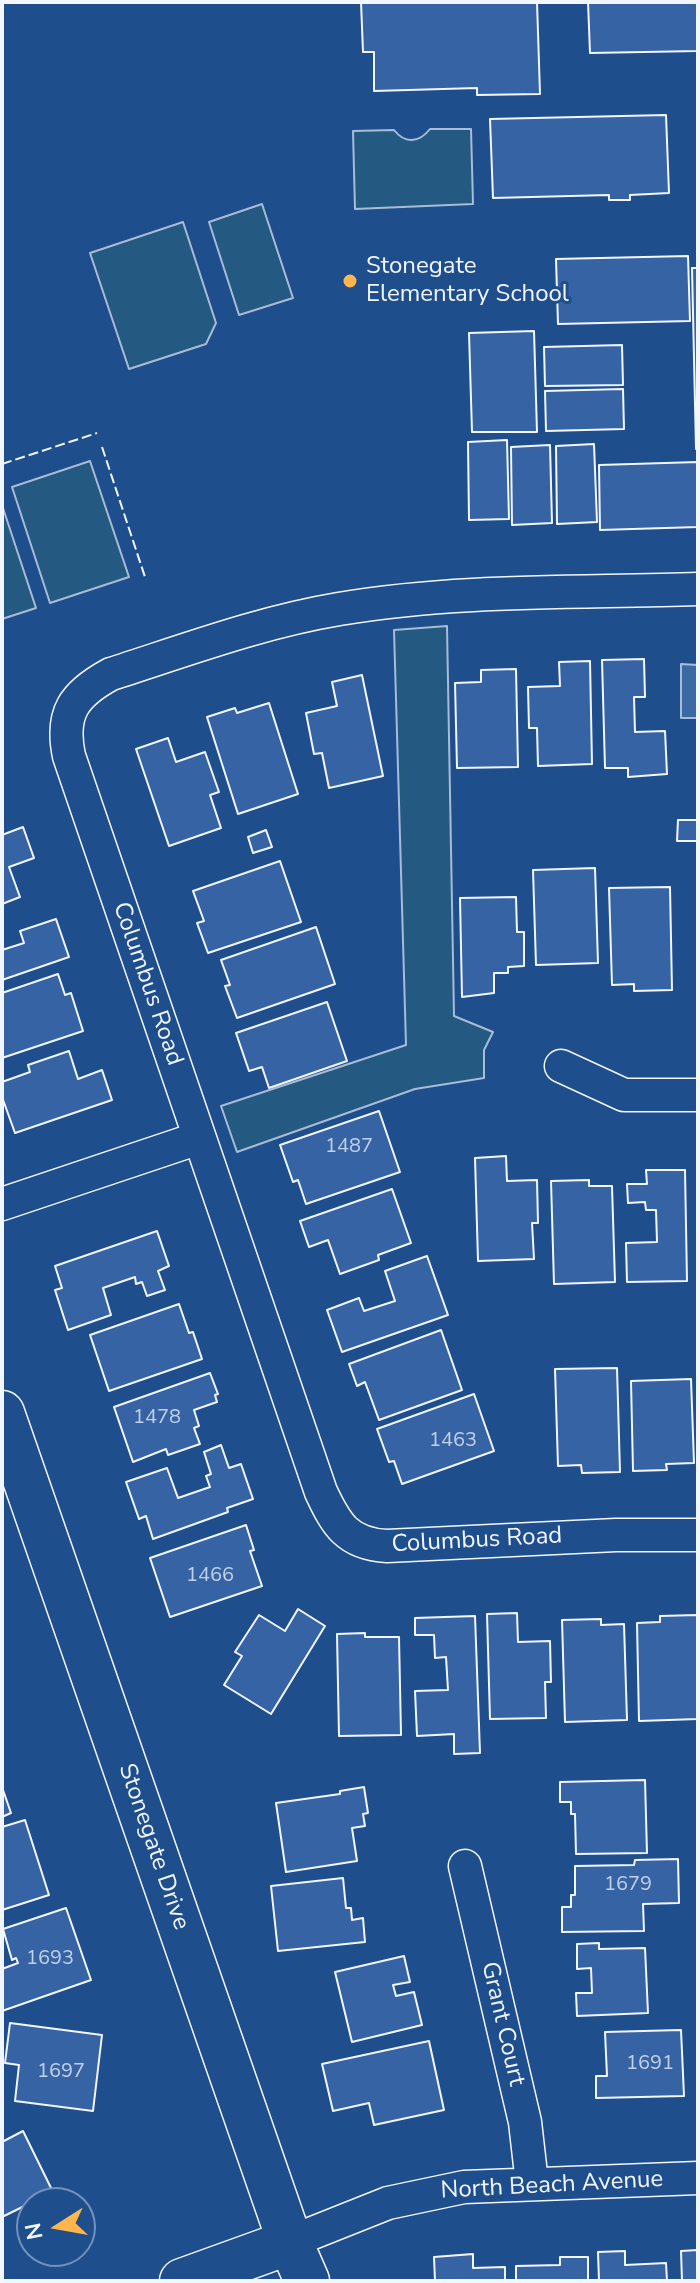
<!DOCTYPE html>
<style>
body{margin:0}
#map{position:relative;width:700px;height:2283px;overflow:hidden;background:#1f4e8c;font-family:"Nunito Sans",sans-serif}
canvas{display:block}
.frame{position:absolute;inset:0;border:4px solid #f2f6ff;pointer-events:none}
.north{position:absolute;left:16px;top:2187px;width:80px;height:80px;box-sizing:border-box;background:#1f4e8c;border:2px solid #7391ba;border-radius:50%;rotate:259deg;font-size:22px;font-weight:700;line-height:32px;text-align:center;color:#f2f6ff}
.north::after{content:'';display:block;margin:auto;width:28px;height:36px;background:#ffb74d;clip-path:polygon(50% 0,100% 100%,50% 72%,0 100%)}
</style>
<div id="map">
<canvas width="700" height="2283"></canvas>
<div class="frame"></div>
<div class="north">N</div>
</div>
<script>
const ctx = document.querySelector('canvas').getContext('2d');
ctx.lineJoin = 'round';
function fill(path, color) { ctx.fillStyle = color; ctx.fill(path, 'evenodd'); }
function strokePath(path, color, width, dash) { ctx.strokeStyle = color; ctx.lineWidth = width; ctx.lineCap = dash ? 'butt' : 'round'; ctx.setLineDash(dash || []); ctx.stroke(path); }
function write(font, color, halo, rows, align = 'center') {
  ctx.font = font + ' "Nunito Sans",sans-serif'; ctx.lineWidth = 6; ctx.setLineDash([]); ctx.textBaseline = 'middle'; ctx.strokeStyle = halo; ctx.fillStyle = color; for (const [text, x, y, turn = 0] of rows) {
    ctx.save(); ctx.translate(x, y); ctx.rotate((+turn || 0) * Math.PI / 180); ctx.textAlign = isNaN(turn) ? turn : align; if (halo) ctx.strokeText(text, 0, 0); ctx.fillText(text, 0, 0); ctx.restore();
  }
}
const green = new Path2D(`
 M430,129H471L473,204L355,209L353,131L394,130C405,144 419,143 430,129Z
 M262,204L293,298L239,315L209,222Z
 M183,222L216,323L206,344L129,369L90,253Z
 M90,461L129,577L50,603L12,487Z
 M2,505L36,608L2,619Z
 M447,626L454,1016L493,1032L484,1050V1078L415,1089L237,1152L221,1106L406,1045L394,630Z`);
fill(green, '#245a82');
strokePath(green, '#a8bbd7', 2);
const water = new Path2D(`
 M681,664L698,665V718H681Z`);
fill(water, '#3b69a3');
strokePath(water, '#a8bbd7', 2);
const building = new Path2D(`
 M361,2H537L540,94L477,95V88L374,91V52H363Z
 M588,2H698V51L590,53Z
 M666,115L669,193L630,195V200H609V195L493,198L490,119Z
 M688,256L690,321L558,324L556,259Z
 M692,268H698V449H696Z
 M534,331L537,432H472L469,333Z
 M622,345L623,385L545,386L544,347Z
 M623,389L624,429L546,431L545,391Z
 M507,440L509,519L469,520L468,442Z
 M594,444L597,522L557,524L556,446Z
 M550,445L552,523L512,525L511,447Z
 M698,462V527L600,530L599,465Z
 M644,659L645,697H634L635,732L665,731L667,774L628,777V768H605L602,660Z
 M590,661L592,764L538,766L537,728H529L528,687L560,686L559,662Z
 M516,669L518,767L457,768L455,683L481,682V670Z
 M362,675L383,776L329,788L322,753L314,754L306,713L337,706L332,682Z
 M269,703L298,794L238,814L207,717L235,708L237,713Z
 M168,738L176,762L205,752L219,792L210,795L221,828L169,846L136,749Z
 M678,820H697V841H677Z
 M23,827L34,858L9,867L20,897L2,904V835Z
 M266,830L272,847L253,853L248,837Z
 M280,861L301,922L208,953L197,923L204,921L193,891Z
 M595,868L598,963L536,965L533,870Z
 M670,887L672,990L634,991V984L612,985L609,888Z
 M516,897L517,932H524V966L508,967V973H494V993L462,997L460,898Z
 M56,919L69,957L2,980V950L24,943L20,931Z
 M316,927L335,984L237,1018L225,986L230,985L221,960Z
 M58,974L65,995L71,993L83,1031L2,1058V993Z
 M327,1002L347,1061L269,1088L262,1067L249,1071L236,1033Z
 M69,1051L78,1079L102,1070L112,1100L15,1133L2,1097V1082L30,1072L28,1065Z
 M379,1111L400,1172L306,1204L298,1180L293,1182L280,1145Z
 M506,1156L507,1181L537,1180L538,1223H532L534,1259L478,1261L475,1158Z
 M646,1170H685L687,1281L627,1282L626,1243L657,1242L656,1210H646L645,1202L628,1203L627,1184H647Z
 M589,1180V1186H612L615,1282L554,1284L551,1181Z
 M392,1189L411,1243L378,1255L379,1260L340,1274L328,1240L309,1247L300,1221Z
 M157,1231L169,1266L158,1271L165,1290L147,1296L142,1282L136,1284L135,1277L103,1288L111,1315L68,1330L55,1290L62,1288L55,1266Z
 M427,1256L448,1315L342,1352L327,1310L359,1298L364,1311L395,1301L385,1271Z
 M179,1304L189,1333L193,1332L202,1359L109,1391L90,1335Z
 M441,1330L462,1390L379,1420L365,1382L357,1386L349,1364Z
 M617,1368L620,1472L582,1473L581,1465L558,1466L555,1369Z
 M210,1373L218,1394L215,1395L217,1402L194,1410L199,1426L194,1428L200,1444L168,1455L166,1449L133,1462L114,1407Z
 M691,1379L694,1463L666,1464L667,1470L633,1471L631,1381Z
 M474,1394L494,1451L402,1484L394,1461L389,1462L377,1429Z
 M221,1445L229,1468L241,1464L253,1499L227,1508L228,1512L153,1539L146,1516L139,1519L126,1482L167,1468L178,1498L210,1487L206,1476L211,1474L204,1452Z
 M246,1525L254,1550L250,1551L262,1586L170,1617L150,1558Z
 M298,1609L325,1626L271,1714L224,1685L242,1656L235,1652L259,1615L285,1631Z
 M517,1613L518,1642L550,1641L551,1682H545L546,1718L490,1719L487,1614Z
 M697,1615L698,1719L639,1721L637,1623L660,1622V1616Z
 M475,1616L480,1753L454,1754V1734L417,1736L415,1691L448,1690L446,1657L435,1658L434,1635H415V1618Z
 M601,1619V1625L624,1624L627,1720L565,1722L562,1620Z
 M365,1633V1637H399L401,1735L339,1736L337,1634Z
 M645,1780L647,1853L576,1854L575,1814H571V1802H560V1782Z
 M2,1787L11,1813L2,1817Z
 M364,1787L368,1813L363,1814L365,1826L352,1828L357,1861L286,1872L276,1803L340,1794V1791Z
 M25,1820L49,1895L2,1910V1827Z
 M678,1859L679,1903L643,1904L644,1931L562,1932V1907H571V1895H575V1866L634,1865L635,1860Z
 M343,1878L346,1908H351L352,1920L363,1918L365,1942L278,1951L271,1886Z
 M66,1908L91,1980L2,2011V1969L18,1963L16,1958L12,1960L3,1929Z
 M599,1943V1949L645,1948L648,2013L577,2016L576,1993H592L591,1968L577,1969V1944Z
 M404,1956L410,1982L393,1985L396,1996L414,1992L422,2025L352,2042L335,1972Z
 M10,2023L102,2035L93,2111L15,2101L19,2065L5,2063Z
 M681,2030L684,2096L596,2098V2076H607L605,2032Z
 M429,2041L444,2110L374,2125L369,2103L333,2111L322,2064Z
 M23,2131L53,2192L2,2217V2142Z
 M698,2250V2281H682L681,2251Z
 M625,2251V2265L666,2263L667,2281H599L598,2252Z
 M473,2254V2268L505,2267V2281H435L434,2257Z
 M560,2257H588V2281H516V2266L560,2265Z`);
fill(building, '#3563a3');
strokePath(building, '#f2f6ff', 2);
const street = new Path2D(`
 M698,589C579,593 457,589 339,609C261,622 186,650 111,674C74,694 60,713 69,756L321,1492C336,1524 347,1544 387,1546L616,1535H698
 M561,1066L624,1095H698
 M2,1204L199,1138
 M465,1866L525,2122L532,2183
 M290,2242L388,2203L464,2187L698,2178`);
const secondary = new Path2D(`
 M2,1413L290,2242L307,2281
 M182,2281L290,2242`);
strokePath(street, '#f2f6ff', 35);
strokePath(secondary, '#f2f6ff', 47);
strokePath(street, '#1f4e8c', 32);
strokePath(secondary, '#1f4e8c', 44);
strokePath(new Path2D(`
 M102,447L146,580
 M2,464L97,433`), '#f2f6ff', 2, [10, 4]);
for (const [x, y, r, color] of [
 [350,281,8,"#ffb74d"]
]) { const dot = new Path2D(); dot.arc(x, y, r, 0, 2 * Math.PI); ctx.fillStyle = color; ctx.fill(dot); strokePath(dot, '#1f4e8c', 3); }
write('20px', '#c3d1e8', null, [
 ["1487",349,1147],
 ["1478",157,1418],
 ["1463",453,1441],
 ["1466",210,1576],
 ["1679",628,1885],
 ["1693",50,1959],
 ["1691",650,2064],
 ["1697",61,2072]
]);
write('24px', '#f2f6ff', '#1f4e8c', [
 ["Stonegate",366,267],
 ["Elementary School",366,295]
], 'left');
write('24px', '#f2f6ff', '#1f4e8c', [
 ["Columbus Road",147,984,71],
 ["Columbus Road",477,1541,-3],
 ["Stonegate Drive",153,1847,71],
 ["Grant Court",502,2024,77],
 ["North Beach Avenue",552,2186,-3]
]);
</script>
